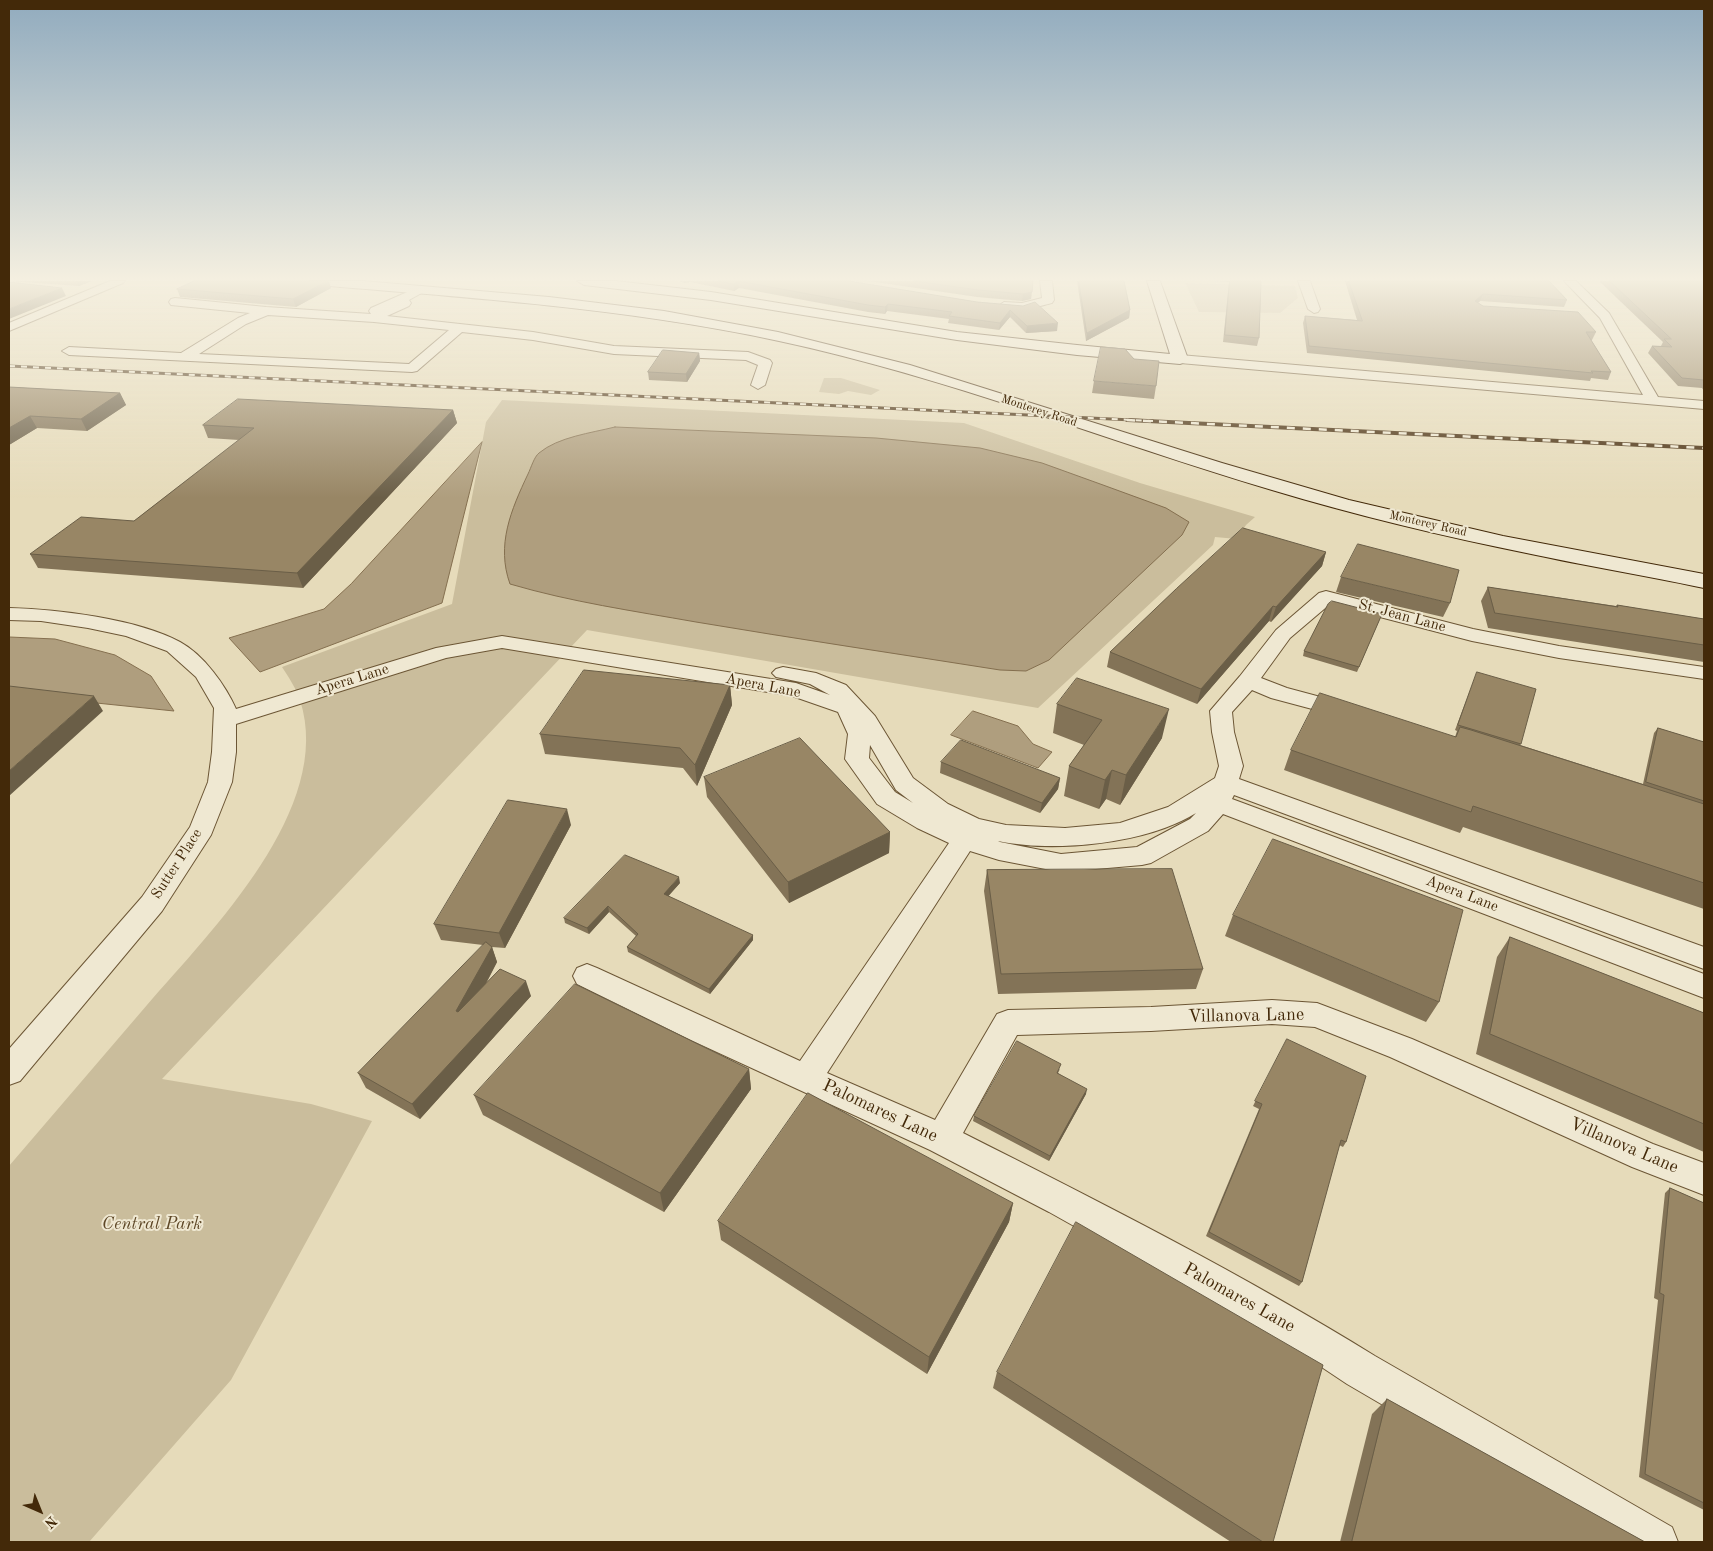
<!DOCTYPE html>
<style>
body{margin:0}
#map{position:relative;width:1713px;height:1551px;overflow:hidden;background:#e6dbba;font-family:"Old Standard TT",serif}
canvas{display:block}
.frame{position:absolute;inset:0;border:10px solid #432909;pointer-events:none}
.north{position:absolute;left:15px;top:1486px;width:50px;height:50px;-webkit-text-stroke:4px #efe8d2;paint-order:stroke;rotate:136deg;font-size:14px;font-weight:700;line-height:20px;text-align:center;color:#432909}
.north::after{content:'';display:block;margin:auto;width:18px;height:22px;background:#432909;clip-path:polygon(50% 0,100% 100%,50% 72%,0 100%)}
</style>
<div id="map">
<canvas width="1713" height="1551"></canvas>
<div class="frame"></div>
<div class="north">N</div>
</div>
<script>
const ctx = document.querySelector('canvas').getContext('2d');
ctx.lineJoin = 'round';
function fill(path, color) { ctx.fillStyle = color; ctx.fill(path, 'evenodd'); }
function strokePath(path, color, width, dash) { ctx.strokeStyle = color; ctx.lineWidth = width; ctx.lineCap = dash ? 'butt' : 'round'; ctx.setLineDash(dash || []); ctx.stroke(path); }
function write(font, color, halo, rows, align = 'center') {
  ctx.font = font + ' "Old Standard TT",serif'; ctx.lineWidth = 4; ctx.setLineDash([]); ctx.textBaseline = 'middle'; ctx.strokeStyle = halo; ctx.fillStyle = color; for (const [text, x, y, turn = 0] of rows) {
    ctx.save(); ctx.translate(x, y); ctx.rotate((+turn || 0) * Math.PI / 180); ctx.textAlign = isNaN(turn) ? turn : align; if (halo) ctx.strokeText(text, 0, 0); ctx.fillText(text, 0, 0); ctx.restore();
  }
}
fill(new Path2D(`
 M1185,283L1295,286L1298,298L1280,313L1199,312Z
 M824,378H841L880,390L871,395L848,391L839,394L819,392Z
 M502,400L964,423L1140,483L1255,517L1246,525L1237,539L1215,537L1213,545L1038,708L587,630L162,1079L311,1104L372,1121L231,1380L89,1542H9V1166C55,1112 101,1059 147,1005C211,931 335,808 300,700C296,688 289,678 282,667L452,604L486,422Z`), '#cabd9c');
const water = new Path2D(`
 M615,427L876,438L980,448L1042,463L1103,485L1166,508L1189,522L1182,535L1049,660L1026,671L1000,670C899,654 797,639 696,622C634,611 571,602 510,584C496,545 511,510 528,474C531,468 534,457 539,453C558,437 591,433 615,427Z
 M482,442L442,603L260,672L229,638L324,609L351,584Z
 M9,637L55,639L115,655L151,676L174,711L9,694Z
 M973,711L1018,726L1033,744L1052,752L1038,768L951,735Z`);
fill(water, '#af9e7e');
strokePath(water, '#846f4f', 1);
const street = new Path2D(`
 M110,281H125L123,283L9,331V323Z
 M1040,281H1052L1054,300L1052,303C1039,306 1009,317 998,306L1004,302L1022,303L1042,298Z
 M1298,281H1310L1320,309L1318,312L1314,313L1308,309Z
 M1564,281H1576L1609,313L1658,397L1704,401V409L1180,363L1173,359L1180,355L1643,395L1600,318Z
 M421,286L425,288L427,290L409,300L411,303L409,306L387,316L533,332L614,346L748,352L770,360L772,363L765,385L758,389L751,385L758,365L746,360L614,354L533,340L462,332L417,371L412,372L69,355L62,351L69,347L181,353L238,318L250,313L171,305L169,302L171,299L175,298L266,307L371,314L369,311L371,308ZM268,315L374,322L449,330L409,364L199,354L246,324Z
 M1326,591L1473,629L1559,646L1704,667V679L1559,658L1472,641L1330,604L1290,638L1261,678L1287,688L1354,706L1357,711L1354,716L1346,718L1271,698L1252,690L1232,712L1234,732L1243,766L1239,779L1704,947V969L1234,795L1232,799L1704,974V998L1223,814L1208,831L1151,863L1142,865L1061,872L999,860L970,851L827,1073L935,1120L997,1014L1008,1010L1151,1007L1272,1000L1317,1003L1412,1039L1653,1144L1704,1163V1195L1632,1167L1390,1057L1315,1027L1272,1024L1151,1031L1017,1035L963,1133C1102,1203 1242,1274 1375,1356L1672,1527L1678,1542H1617L1347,1384L1302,1354L1049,1212L930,1150L693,1041L577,984L573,976L577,968L587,964L597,968L800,1061L949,843L917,828L877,804L845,759L848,734L838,712L792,696L502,648L446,658L236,724V752L232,782L211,835L162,911L20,1081L9,1085V1049L142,897L190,827L208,782L212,752L214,708L196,677L167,651L126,636L88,628L41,621L9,620V608C57,609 138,619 180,642C204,655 226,686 236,709L436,648L502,636L796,683L830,695L810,684L776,677L772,673L776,669L783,667L816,673L846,685L875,716L913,778L948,804L979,819L1006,825L1065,828L1120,823L1168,807L1215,778L1219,766L1212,732L1210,711L1240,676L1276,630L1319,593ZM870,745L896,790L913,803L895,792L869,758ZM1196,813L1190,819L1137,847L1061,854L1000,842L998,841C1054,853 1147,844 1196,813Z`);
const secondary = new Path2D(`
 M310,281H363L549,297L664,311L778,332L910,365L1222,463L1349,500L1503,536L1704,574V588C1648,576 1592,567 1536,555C1447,537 1358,516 1272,490C1107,441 947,377 779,341C627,308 471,298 317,285Z
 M577,281H616L711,292L957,332L1077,345L1170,354L1147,281H1160L1188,359L1185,362L1180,364L1077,355L957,340L711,300L584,285Z`);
strokePath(street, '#6c5635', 2);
strokePath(secondary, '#432909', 2);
fill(street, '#efe8d2');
fill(secondary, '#efe8d2');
const railFar1 = new Path2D(`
 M9,366L1153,421`);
const rail = new Path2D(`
 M1127,420L1704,448`);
strokePath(railFar1, '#432909', 3);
strokePath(rail, '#432909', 4);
strokePath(railFar1, '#efe8d2', 2, [6]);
strokePath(rail, '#efe8d2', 2.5, [8]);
fill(new Path2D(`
 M9,281H92L79,286Z
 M678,281H849L977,302L1023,306L1057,331L1026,333L1010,317L999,330L948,323L949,319L887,311L885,314L868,312L739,288L734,291L690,282L684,283Z
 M868,281H1033L1031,299L1022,301L977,297Z
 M1077,281H1124L1130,310L1129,318L1086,341Z
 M1211,281H1261L1259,338L1257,346L1223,342L1229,282Z
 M1345,281H1549L1567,300L1564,307L1480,301L1478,303L1483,306L1596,332L1592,340H1591L1611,372L1608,380L1591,378L1590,381L1307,353L1303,323L1305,316L1357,320Z
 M1599,281H1704V391L1702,388L1678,386L1648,353L1652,346H1661L1663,342Z
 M331,288L296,307L180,297L177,289Z
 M699,353L700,361L687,382L649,380L648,372Z
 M1094,381L1156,386L1154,399L1092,393Z
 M9,387L120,393L126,405L87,431L37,428L9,445Z
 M453,410L457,423L303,588L38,568L30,554L134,521L239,440L208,438L203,425Z
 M1326,552L1322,566L1271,622L1269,621L1197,704L1107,667L1110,652Z
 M1341,577L1450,603L1443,617L1336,592Z
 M1488,587L1616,606L1617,605L1704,619V662L1488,628L1481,601Z
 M1382,614L1357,672L1303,656L1304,651Z
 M1477,672L1521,744L1520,745L1643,784L1654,733L1658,728L1704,742V909L1463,827L1460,833L1284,770L1291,750L1455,737L1457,731L1455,730Z
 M730,685L732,705L697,786L683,768L545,754L540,734Z
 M1057,704L1162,738L1120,805L1106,799L1099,809L1064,796L1069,766L1084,745L1053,733Z
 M941,762L1060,778L1058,789L1040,813L940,773Z
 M704,777L890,832L889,853L789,903L707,797Z
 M571,825L505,948L492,947L497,962L486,984L531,996L420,1119L366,1088L358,1073L483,945L441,940L434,924Z
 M987,870L1203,969L1196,989L998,994L984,891Z
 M680,883L668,896L753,940L710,994L628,952L627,947L636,936L609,912L589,934L565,923L564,918Z
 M1233,915L1439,1002L1426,1022L1225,936Z
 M1510,937L1704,1013V1152L1476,1054L1497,957Z
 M1287,1039L1346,1142L1343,1147L1339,1145L1302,1282L1299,1286L1206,1236L1259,1109L1253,1106Z
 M749,1069L751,1089L664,1212L483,1115L474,1095Z
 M1060,1069L1058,1073L1086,1094L1049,1161L973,1121L974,1116Z
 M1670,1188L1704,1203V1510L1639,1477L1658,1300L1654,1298L1665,1193Z
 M1013,1203L1009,1222L927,1374L721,1240L718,1221Z
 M997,1372L1273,1542H1231L993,1388Z
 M1387,1399L1645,1542H1340L1372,1414Z`), '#837357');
fill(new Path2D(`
 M76,281H92L79,286Z
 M329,281L331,288L296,307L293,299Z
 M684,281H690V282L684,283Z
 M738,281L739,288L734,291V284Z
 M1033,281L1031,299L1022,301L1023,294Z
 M62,288L66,296L9,319V309Z
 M1483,294L1480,301L1472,308L1475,301Z
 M888,304L887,311L885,314V307Z
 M1010,310V317L999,330L1000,323Z
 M1130,310L1129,318L1086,341L1087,333Z
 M1058,323L1057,331L1026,333L1027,326Z
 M699,353L700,361L687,382L686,374Z
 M120,393L126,405L87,431L81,419Z
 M453,410L457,423L303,588L297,573Z
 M30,416L37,428L9,445V428Z
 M1326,552L1322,566L1271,622L1276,607Z
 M1273,606L1269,621L1197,704L1201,689Z
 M730,685L732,705L697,786L695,765Z
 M94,696L103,711L9,796V771Z
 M1169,709L1162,738L1120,805L1126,775Z
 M1112,770L1106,799L1099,809L1105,780Z
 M1060,778L1058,789L1040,813L1042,803Z
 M567,809L571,825L505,948L499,933Z
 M890,832L889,853L789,903L788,882Z
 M679,877L680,883L665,900L664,894Z
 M608,906L609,912L589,934L587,928Z
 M753,935V940L710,994L709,989Z
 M492,947L497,962L463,1026L456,1011Z
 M526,981L531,996L420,1119L412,1104Z
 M749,1069L751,1089L664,1212L660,1193Z
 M1087,1089L1086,1094L1049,1161L1050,1156Z
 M1013,1203L1009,1222L927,1374L929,1357Z`), '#6a5e47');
const building = new Path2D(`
 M194,281H328L293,299L177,289Z
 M719,281H849L977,302L1023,306L1035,302L1058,323L1027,326L1010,310L1000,323L949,316L952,312L888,304L885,307L868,305L738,281L734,284Z
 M915,281H1033L1032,292L1023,294L978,290Z
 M1079,281H1124L1130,310L1087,333Z
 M1230,281H1261L1259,338L1225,335Z
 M1349,281H1549L1567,300L1483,294L1475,301L1483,306L1578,312L1596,332H1586L1611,372L1591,371L1593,373L1309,346L1305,316L1362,321Z
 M1610,281H1704V380L1682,378L1652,346L1672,347L1664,339H1671Z
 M9,282L62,288L9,309Z
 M1101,347L1125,349L1134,359L1159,361L1156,386L1094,381Z
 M663,350L699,353L686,374L648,372Z
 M9,387L120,393L81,419L30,416L9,428Z
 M238,399L453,410L297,573L30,554L81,517L134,521L254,428L203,425Z
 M1243,528L1326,552L1276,607L1273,606L1201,689L1110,652L1176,589Z
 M1358,544L1459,570L1450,603L1341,577Z
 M1488,587L1618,607L1617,605L1704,619V645L1495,613Z
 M1332,601L1382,614L1359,667L1304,651L1328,604Z
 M584,670L730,685L695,765L680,748L540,734Z
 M1477,672L1536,689L1521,744L1458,725Z
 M1077,678L1169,709L1126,775L1112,770L1105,780L1069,766L1102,720L1057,704Z
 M9,686L94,696L9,771Z
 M1320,693L1456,737L1460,727L1471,730L1704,804V883L1473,806L1471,812L1291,750Z
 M1658,728L1704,742V801L1646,782Z
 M800,738L890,832L788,882L704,777Z
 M961,740L1060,778L1042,803L941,762Z
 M508,800L567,809L499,933L434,924Z
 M1273,839L1463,910L1439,1002L1233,915Z
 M625,855L679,877L664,894L753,935L709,989L627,947L638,934L608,906L587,928L564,918Z
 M1172,869L1203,969L1001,974L987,870Z
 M1510,937L1704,1013V1124L1490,1034Z
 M486,942L492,947L456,1011L458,1012L500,969L526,981L412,1104L358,1073Z
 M575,984L749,1069L660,1193L474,1095Z
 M1287,1039L1366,1076L1346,1142L1341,1140L1302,1282L1209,1232L1262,1104L1255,1101Z
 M1017,1041L1061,1064L1057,1073L1087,1089L1050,1156L974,1116Z
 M808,1093L1013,1203L929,1357L718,1221Z
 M1670,1188L1704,1203V1503L1645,1474L1664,1295L1660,1293Z
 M1076,1222L1323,1365L1273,1542H1263L997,1372Z
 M1387,1399L1645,1542H1352Z`);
fill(building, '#988665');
strokePath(building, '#6a5e47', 1);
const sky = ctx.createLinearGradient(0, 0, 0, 498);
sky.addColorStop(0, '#91abbe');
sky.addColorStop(0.56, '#f4efe0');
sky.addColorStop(1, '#f4efe000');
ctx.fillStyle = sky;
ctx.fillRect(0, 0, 1713, 498);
write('12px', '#432909', '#efe8d2', [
 ["Monterey Road",1039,411,18],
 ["Monterey Road",1428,524,13]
]);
write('15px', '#432909', '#efe8d2', [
 ["St. Jean Lane",1402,616,15],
 ["Apera Lane",352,680,-17],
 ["Apera Lane",763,686,11],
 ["Sutter Place",177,864,-57],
 ["Apera Lane",1462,894,21]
]);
write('18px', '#432909', '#efe8d2', [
 ["Villanova Lane",1246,1016,-1],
 ["Palomares Lane",880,1111,25],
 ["Villanova Lane",1624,1146,23],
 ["Palomares Lane",1239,1298,29]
]);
write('italic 18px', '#5e4726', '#efe8d2', [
 ["Central Park",152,1224]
]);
</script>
